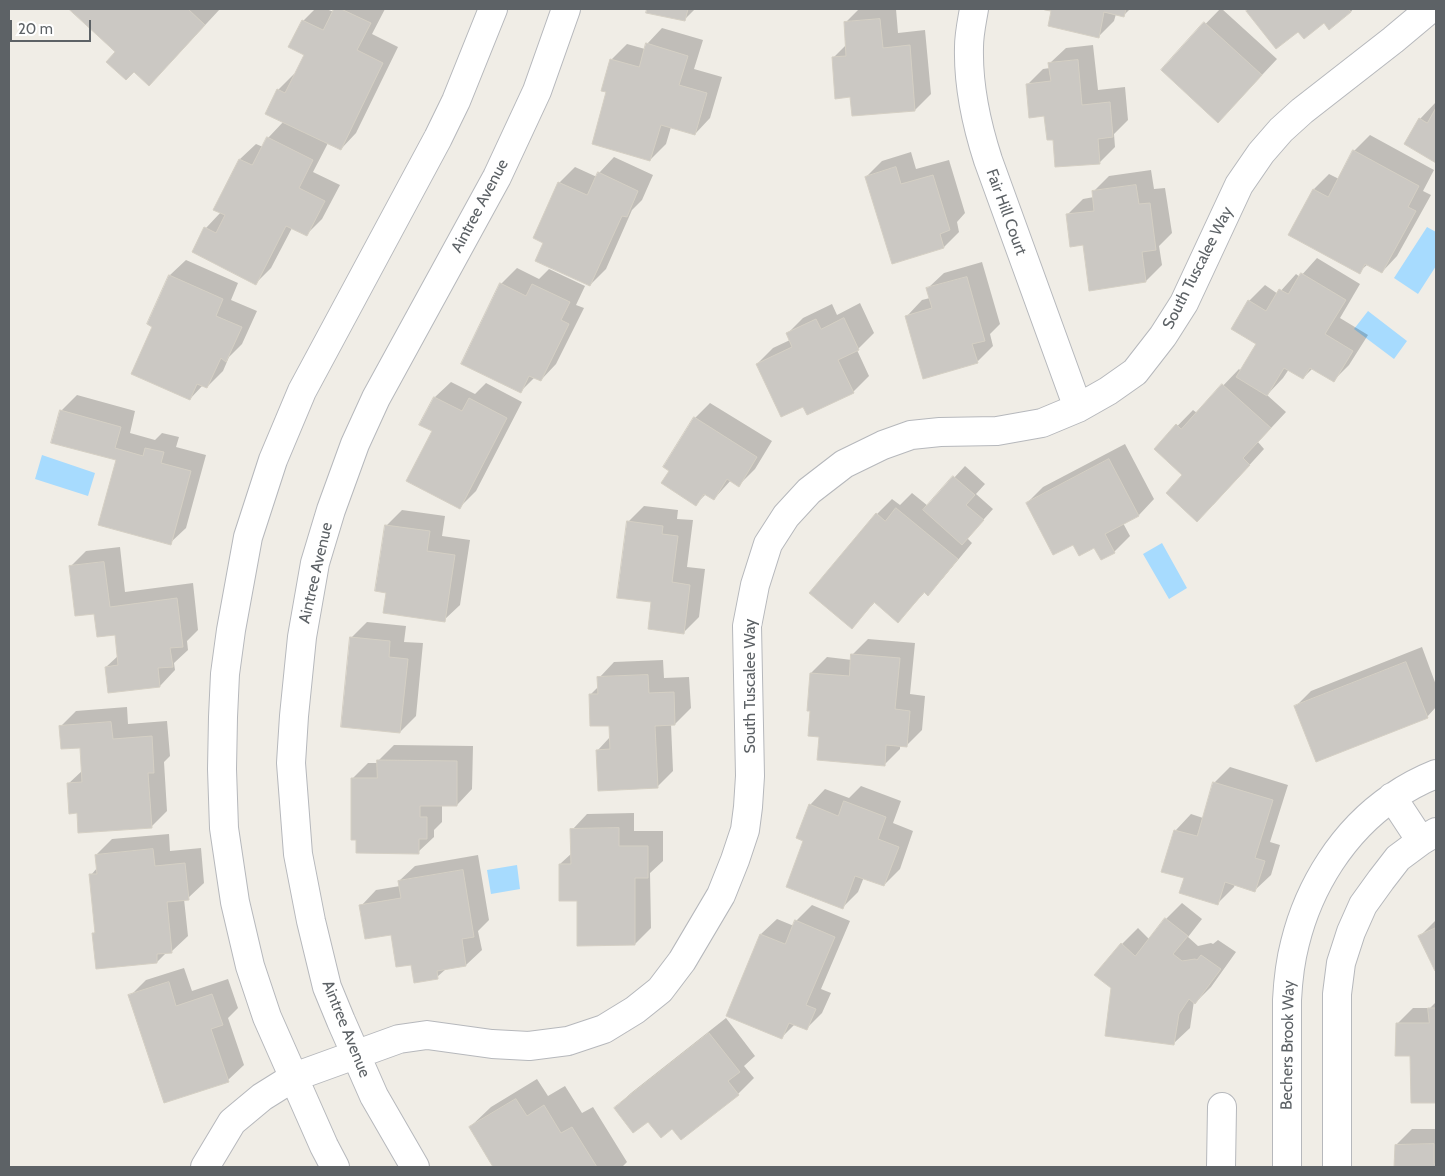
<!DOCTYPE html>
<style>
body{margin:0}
#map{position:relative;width:1445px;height:1176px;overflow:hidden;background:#f0ede6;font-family:Cabin,sans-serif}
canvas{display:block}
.frame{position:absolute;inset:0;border:10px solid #5d6266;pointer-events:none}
.scale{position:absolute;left:10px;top:20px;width:81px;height:22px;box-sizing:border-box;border:2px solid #5d6266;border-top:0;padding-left:6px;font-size:15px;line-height:18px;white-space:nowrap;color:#5d6266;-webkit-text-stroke:4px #fff;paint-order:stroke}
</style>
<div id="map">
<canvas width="1445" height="1176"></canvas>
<div class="frame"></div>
<div class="scale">20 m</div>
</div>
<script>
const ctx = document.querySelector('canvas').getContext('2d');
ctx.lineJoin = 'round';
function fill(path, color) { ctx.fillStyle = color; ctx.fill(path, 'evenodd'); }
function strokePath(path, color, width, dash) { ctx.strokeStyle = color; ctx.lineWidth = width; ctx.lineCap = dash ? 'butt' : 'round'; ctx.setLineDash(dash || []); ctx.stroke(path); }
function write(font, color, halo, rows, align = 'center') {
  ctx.font = font + ' Cabin,sans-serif'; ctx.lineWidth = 4.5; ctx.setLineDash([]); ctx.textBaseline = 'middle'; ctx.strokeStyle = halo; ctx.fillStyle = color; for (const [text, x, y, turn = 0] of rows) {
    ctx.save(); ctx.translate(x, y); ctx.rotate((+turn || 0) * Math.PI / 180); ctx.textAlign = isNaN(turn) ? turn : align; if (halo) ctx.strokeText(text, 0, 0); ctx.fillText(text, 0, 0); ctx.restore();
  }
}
fill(new Path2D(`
 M1427,227L1436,232V266L1418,294L1394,278Z
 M1368,311L1407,341L1394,359L1354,329Z
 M42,455L95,473L88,496L35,479Z
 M1162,543L1187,588L1169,599L1143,554Z
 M517,865L520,889L491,894L487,870Z`), '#a7dbfe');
fill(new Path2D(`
 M70,9H220L169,64L117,52Z
 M315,9H326L334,12L335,9H385L372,34L398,47L356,133L341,149L328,143L313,172L340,185L322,219L306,235L292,228L271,268L256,283L193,252L206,228L221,212L215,209L240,159L256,144L263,147L268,138L284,121L278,90L294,74L295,75L305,54L303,21Z
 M648,9H695L685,19L648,12Z
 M859,9H896L898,33L925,30L931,94L915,110L852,96L833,58L847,44L845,23Z
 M1047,9H1130L1123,16L1116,14L1114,21L1099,36L1053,10Z
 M1220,9H1222L1277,59L1234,105L1162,69Z
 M1249,9H1353L1351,12L1298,30L1247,11Z
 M662,28L703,40L694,69L722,77L710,118L695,134L671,127L666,144L650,160L608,91L611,60L627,44L645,49L647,44Z
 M1093,45L1098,90L1125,87L1128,120L1114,134L1115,147L1100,162L1054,138L1045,115L1027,85L1043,69L1050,68V63L1066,48Z
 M1436,102V162L1405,143L1420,119Z
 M1370,135L1434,170L1423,191L1431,195L1397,256L1382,272L1368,264L1359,272L1314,189L1329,174L1339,179L1354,151Z
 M911,152L916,169L949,160L965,213L957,222L959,232L944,247L866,177L882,161Z
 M614,157L653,175L642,200L632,210L606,269L590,285L545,242L559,183L575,167L597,177L599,173Z
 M1151,170L1154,189L1165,188L1172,233L1159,246L1162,265L1146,281L1084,244L1067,215L1083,199L1094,197L1093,192L1109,176Z
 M1317,258L1360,284L1340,318L1368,335L1349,365L1334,380L1313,368L1303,378L1289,369L1283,378L1267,395L1286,412L1258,442L1264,449L1213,505L1184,475L1155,449L1193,410L1197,413L1239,369L1241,371L1258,344L1249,301L1265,285L1278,294L1296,274L1300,277Z
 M186,260L238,283L231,300L257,311L242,344L229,357L223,371L207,387L203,385L190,399L154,326L149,324L170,275Z
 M982,262L1000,324L990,334L993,346L977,362L907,316L922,300L930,298L928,288L944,273Z
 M517,268L539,279L549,269L585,286L576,305L584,308L556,364L541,380L535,377L521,391L501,284Z
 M860,303L874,333L857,350L869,376L853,392L804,405L757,364L773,348L790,340L787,334L803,318L832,304L837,315Z
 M451,382L475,394L486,383L522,402L476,491L460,507L434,431L421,424L435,397Z
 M77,395L135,411L130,433L155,440L162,433L179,437L176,447L206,455L186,528L170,543L117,460L61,411Z
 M710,403L772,441L755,469L739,485L731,480L714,499L706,494L696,504L695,418Z
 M1125,444L1154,499L1139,515L1123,523L1130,536L1114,552L1094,546L1074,543L1027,503L1043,487Z
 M965,466L985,484L976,494L993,509L967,538L972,543L943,578L928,594L925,592L898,621L875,602L852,627L877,514L892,499L900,505L912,493L928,506Z
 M644,506L678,510L677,519L693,520L687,567L705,569L699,617L684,632L653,601L628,522Z
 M402,510L445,516L442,536L470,540L460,605L444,620L388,592L387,525Z
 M120,547L125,592L193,583L198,630L187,641L188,650L174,663L175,670L160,686L106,667L119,655L116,633L95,612L70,567L86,551Z
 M367,622L406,626L404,642L423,643L416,716L400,732L351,638Z
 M868,639L915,643L910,694L925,696L922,730L906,746L900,745V749L884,765L820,736L811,673L827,657L852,660L853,654Z
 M1422,647L1436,685V707L1427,717L1296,706L1311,691Z
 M663,660L664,678L689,677L691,708L675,724H671L673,771L657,787L598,750L610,737V724L590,695L599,686V678L614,662Z
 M127,707L128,724L167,721L170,756L164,762L167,811L151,827L78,812L68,784L83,770L81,747L61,726L76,711Z
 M394,745L473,746L472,789L457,805H442V822L434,830V837L418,852L352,779L368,763H378V761Z
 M1230,767L1288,785L1270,842L1280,845L1271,875L1255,890L1235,884L1234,887L1218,903L1185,877L1163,871L1176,830L1191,814L1203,818L1214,783Z
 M861,786L901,801L893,823L913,831L900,869L884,885L864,877L858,892L843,907L805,840L810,805L825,789L849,798Z
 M634,813V831H663V861L650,873L651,928L635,944L578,900L560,864L572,853V830L587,814Z
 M169,834L170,851L201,848L204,883L188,898L184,899L188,936L172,951L167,952L157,962L94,933L96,931L91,875L97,868L96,855L112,839Z
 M478,855L489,920L478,931L482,950L466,965L446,969L437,977L412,963L392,933L361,906L376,890L400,886L399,881L415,866Z
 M1182,903L1202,919L1188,937L1198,946L1211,943L1213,944L1218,940L1236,952L1211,987L1195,1003L1194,1001L1190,1028L1174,1043L1112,987L1096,975L1122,944L1138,928L1149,939L1166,919Z
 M812,905L850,921L821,989L831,993L822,1013L806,1029L795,1024L782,1037L761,934L777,919L794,926L796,921Z
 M1436,920V970L1420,936Z
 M184,968L192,991L228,979L238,1008L228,1018L244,1065L228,1080L130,996L146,980Z
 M1436,1002V1102H1412L1411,1055L1397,1024L1413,1008H1430Z
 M726,1018L755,1056L744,1066L754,1078L738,1094L681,1138L673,1128L615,1108L631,1093Z
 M537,1079L548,1096L565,1086L582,1113L593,1107L627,1162L622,1167H491L493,1165L470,1127L491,1107Z
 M1412,1129H1436V1167H1396V1145Z`), '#0003');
const building = new Path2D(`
 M69,9H188L205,25L149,86L134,72L126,80L106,62L115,52Z
 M334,9H341L371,23L357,50L383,63L341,150L265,114L277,89L285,93L304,55L288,47L302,20L323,30Z
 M647,9H688L685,21L646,13Z
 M1046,9H1126L1124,17L1104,12L1099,38L1048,26L1051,11L1045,10Z
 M1248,9H1348L1351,12L1329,30L1324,23L1304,39L1298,32L1276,49L1246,11Z
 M880,19L883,48L910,45L915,111L852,116L850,97L835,99L832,57L846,56L844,22Z
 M1204,22L1262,75L1218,123L1161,70Z
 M646,43L688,56L679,85L707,93L695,135L661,125L650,161L592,144L606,92L601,91L610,59L639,67Z
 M1078,60L1082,105L1110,102L1113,137L1098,139L1100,164L1055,167L1053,140H1047L1044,116L1029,118L1026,84L1051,81L1048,63Z
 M1436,108V163L1404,144L1419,118L1427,123Z
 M267,137L313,160L299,188L325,201L307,236L286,226L256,285L192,252L204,227L216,233L225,215L213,210L239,159L252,165Z
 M1353,150L1419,186L1408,207L1416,211L1382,273L1365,264L1360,274L1288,235L1313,189L1328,197Z
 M896,167L901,184L933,175L950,230L940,234L944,248L892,264L865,177Z
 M598,172L638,191L627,217L622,216L590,286L535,261L543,243L533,238L558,182L587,195Z
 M1136,185L1139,204L1150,203L1156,250L1142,252L1146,282L1089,291L1083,245L1070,247L1066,214L1094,211L1092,191Z
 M1301,273L1346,300L1325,334L1353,351L1334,382L1310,368L1303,379L1284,368L1267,396L1236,377L1256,344L1231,329L1248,300L1266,311L1279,289L1288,294Z
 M169,275L223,299L216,316L242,327L226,362L221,358L207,388L197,384L190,400L131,374L152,327L147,324Z
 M967,277L985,341L972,344L978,363L923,379L905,316L932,308L926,288Z
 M500,283L526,296L532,284L570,302L561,320L569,324L541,381L529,376L521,393L461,364Z
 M844,318L859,350L838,360L854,393L807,415L803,407L781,417L756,364L792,347L786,333L816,319L821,329Z
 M1222,384L1271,428L1243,458L1250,465L1197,522L1166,493L1182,475L1154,449L1176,424L1181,429Z
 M434,397L462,411L469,398L507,418L460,509L406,481L432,431L419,425Z
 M60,410L121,427L115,448L143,456L145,448L164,452L161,463L191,471L171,545L98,525L116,460L51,443Z
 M694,417L757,457L739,487L727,479L714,500L704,494L696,506L661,483L669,471L663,467Z
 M1109,459L1139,516L1105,534L1115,553L1101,560L1094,548L1079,556L1073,545L1053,555L1026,503Z
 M953,476L975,495L966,505L984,520L962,545L923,510Z
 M896,508L958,559L928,596L924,592L898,623L874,602L852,629L809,593L876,513L885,521Z
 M627,521L663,526L662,534L678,536L672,582L690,585L684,634L648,629L651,602L617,598Z
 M385,525L430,531L427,551L455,555L445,622L383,613L386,593L375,591Z
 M104,562L110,607L177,598L183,647L170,648L173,667L158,668L160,687L108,693L105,667L118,665L115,635L97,637L94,614L75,616L69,566Z
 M350,637L390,641L389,657L408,659L400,733L341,727Z
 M851,654L900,658L895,709L910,711L907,747L886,745L885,766L817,760L819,737L808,736L810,711H807L810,673L849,676Z
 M1406,662L1428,718L1316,762L1294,706Z
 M648,675L649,693L674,692L675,725L655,726L658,788L598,791L596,750L610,749L609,726H590L589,694H598L597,677Z
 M111,722L113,739L152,736L154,773H148L152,828L78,833L77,813L69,814L67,783L82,782L80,748L61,749L59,726Z
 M377,760L457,761V806H420V817H427V839H419V854L356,853V840H351V778H377Z
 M1213,782L1273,800L1255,858L1265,861L1255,892L1225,882L1218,905L1179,893L1184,878L1161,872L1174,830L1197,836Z
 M844,801L886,817L878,839L899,847L884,886L855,876L843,909L786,887L803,841L796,838L809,804L838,816Z
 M619,828V846H648V878H635V945L577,946V901H559V864H571L570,829Z
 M153,849L155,866L185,863L189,900L167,902L172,953L157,954V963L96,969L92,933H95L89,874H97L95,855Z
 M463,870L474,937L462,939L466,966L437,971L438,979L414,983L411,965L396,967L391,935L365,939L359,905L401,898L398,881Z
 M1165,918L1188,936L1173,954L1182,961L1195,959L1197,960L1201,955L1221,969L1195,1004L1189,999L1179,1014L1174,1045L1105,1036L1111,988L1094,975L1121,943L1135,956Z
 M795,920L835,937L806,1005L816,1009L807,1030L789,1023L782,1039L726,1016L760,934L785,944Z
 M1436,928V971H1435L1418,936Z
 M169,982L176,1006L212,994L223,1025L211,1029L229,1082L164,1103L128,995Z
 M1428,1008H1436V1103H1411L1410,1056H1395L1396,1023H1429Z
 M709,1033L740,1072L728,1081L739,1095L681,1140L672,1129L661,1138L648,1122L633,1133L614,1108Z
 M516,1099L527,1116L544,1105L561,1133L572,1127L597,1167H493L469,1127Z
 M1434,1144V1164H1436V1167H1394L1395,1145Z`);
fill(building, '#cbc8c3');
strokePath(building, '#d4cfc4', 1);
const minor = new Path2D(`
 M974,9C972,21 969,34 969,47C968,86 976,123 988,160L1078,408
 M1392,797L1421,841
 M205,1167L232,1122L262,1097L294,1077L399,1039L427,1035L492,1044L529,1046L568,1041L604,1029L635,1010L660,990L682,961L721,895L735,860L745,830L748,807L750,776L747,626L755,585L768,544L786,516L809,491L844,464L883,445L911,435L940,432L997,431L1042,423L1078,408L1108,391L1135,372L1163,336L1184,303L1239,185L1261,153L1281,130L1302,111L1393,40L1430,9
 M335,1167L324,1146L267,1017L250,966L235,902L224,828L222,769L223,717L225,674L231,630L248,537L273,460L302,391L438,138L456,101L493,9
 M415,1167L374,1096L341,1021L327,987L311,921L298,854L291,763L294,716L302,637L315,563L331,510L355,444L376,398L497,177L537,91L566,9
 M1221,1167L1222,1107
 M1287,1167V1000C1288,981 1290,962 1295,943C1309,886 1343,831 1393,797C1406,788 1421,780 1436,774
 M1337,1167V994L1341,963L1351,932L1363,905L1381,880L1398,858L1421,841L1436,832`);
strokePath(minor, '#b6b8bc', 30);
strokePath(minor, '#fff', 28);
write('16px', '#5d6266', '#fff', [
 ["Aintree Avenue",480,206,-62],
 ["Fair Hill Court",1006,212,70],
 ["South Tuscalee Way",1198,268,-63],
 ["Aintree Avenue",316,573,-77],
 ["South Tuscalee Way",750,686,-90],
 ["Aintree Avenue",346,1029,68],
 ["Bechers Brook Way",1288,1045,-89]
]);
</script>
